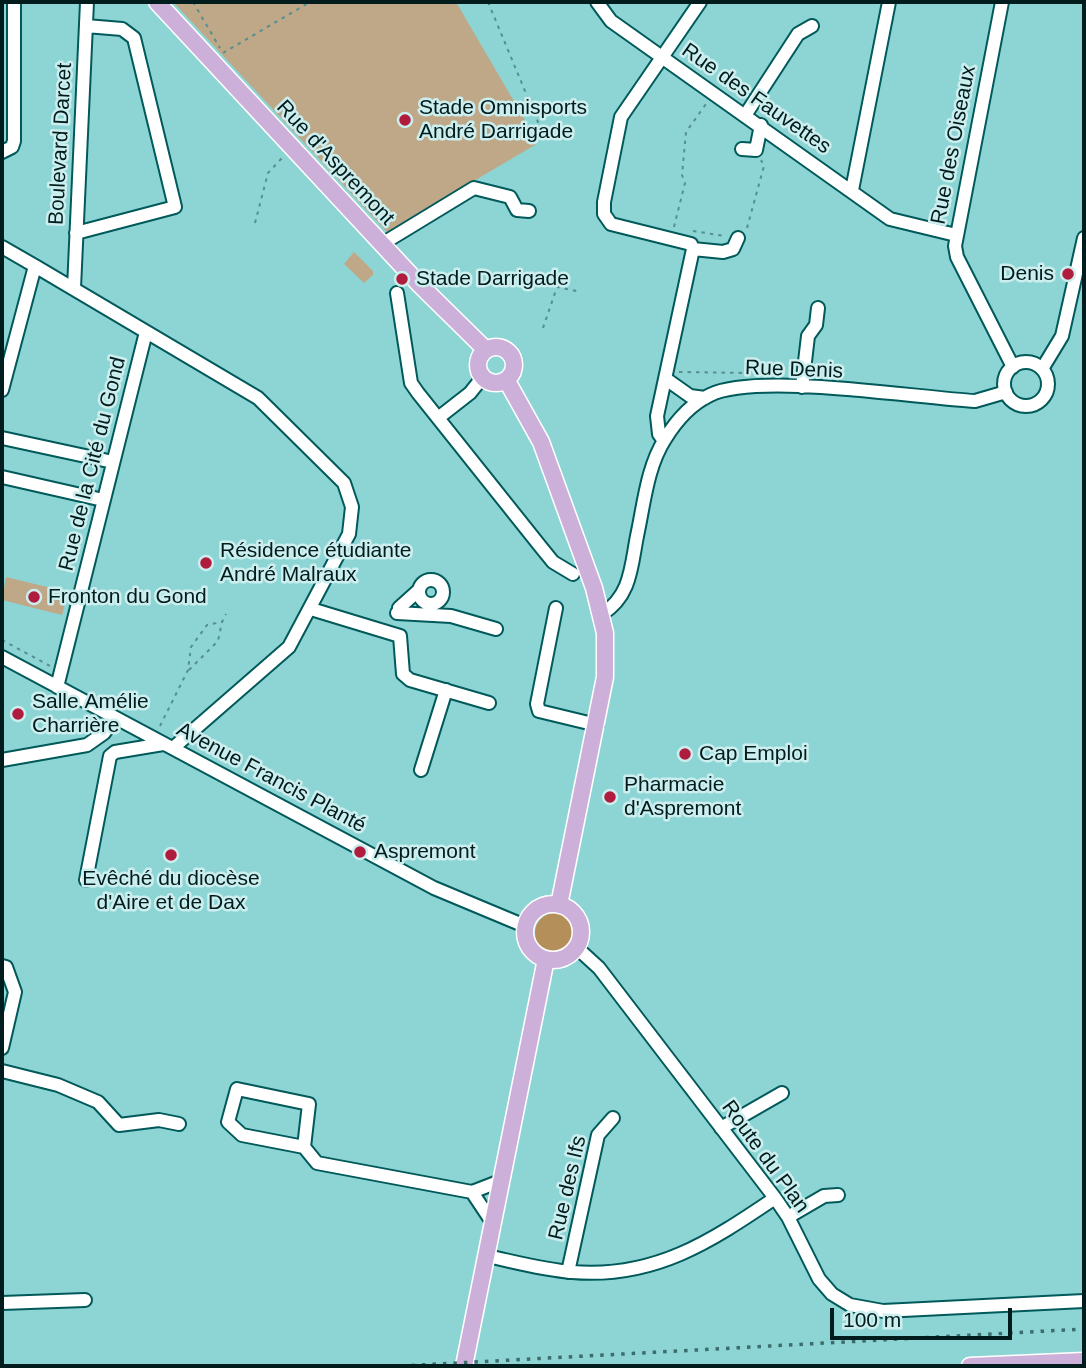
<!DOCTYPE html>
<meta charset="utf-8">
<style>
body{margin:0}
#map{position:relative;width:1086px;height:1368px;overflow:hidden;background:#8dd5d5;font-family:Arial,sans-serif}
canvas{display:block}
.frame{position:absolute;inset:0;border:4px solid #001c1d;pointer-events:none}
.scale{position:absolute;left:830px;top:1308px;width:182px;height:32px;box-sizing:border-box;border:4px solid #001c1d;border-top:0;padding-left:9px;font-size:21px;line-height:24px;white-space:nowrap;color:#001c1d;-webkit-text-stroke:5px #cee;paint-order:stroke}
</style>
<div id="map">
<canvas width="1086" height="1368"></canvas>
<div class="frame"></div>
<div class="scale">100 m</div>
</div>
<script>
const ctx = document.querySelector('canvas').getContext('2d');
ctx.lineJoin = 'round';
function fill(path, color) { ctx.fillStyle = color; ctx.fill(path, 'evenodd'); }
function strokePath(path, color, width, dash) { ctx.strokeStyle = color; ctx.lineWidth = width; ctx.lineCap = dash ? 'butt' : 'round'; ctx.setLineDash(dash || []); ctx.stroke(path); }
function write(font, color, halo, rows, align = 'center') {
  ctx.font = font + ' Arial,sans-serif'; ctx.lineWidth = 5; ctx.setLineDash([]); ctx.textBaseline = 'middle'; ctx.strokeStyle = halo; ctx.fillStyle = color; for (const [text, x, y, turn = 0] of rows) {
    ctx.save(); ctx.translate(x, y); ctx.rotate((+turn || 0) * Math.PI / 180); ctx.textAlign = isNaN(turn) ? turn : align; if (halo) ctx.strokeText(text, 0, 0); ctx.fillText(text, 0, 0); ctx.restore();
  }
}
fill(new Path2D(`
 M173,2H456L536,139L535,145L387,232Z
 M354,252L373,271V275L364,283L344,264Z
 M6,577L68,592L62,615L2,600Z`), '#bea888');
fill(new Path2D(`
 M535 933a20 20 0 1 1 40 0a20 20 0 1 1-40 0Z`), '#b48f59');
const minor = new Path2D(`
 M597,2L611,21L890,219L956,235
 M1002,2L955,246L957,257L1013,367
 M746,114L798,34L812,26
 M742,149L756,150L761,125
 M2,152L12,147L14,141V2
 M852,190L889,2
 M76,233L175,207L134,38L122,29L86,26
 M382,244L474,188L510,197L517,210L529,211
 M2,247L35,266L2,390
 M693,249L723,252L733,249L738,238
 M35,266L258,398L344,483L352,507L349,534L289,647L173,748
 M74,288L87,2
 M397,293L411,383L418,393L540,546L553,562L573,574
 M1004 384a22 22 0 1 1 44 0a22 22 0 1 1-44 0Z
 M1042,369L1062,336L1084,238
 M666,379L690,396L705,398
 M802,387L808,336L816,325L818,308
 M438,418L470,393L482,378
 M2,438L113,462
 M664,441L659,434L657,416L693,249L691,244L611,224L604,214V202L621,117L700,2
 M2,477L103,500
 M419 592a12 12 0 1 1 24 0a12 12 0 1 1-24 0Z
 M556,608L537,704L539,711L597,725
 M311,609L400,636L403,674L410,680L489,703
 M397,613L451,616L496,629
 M399,613V608L419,590
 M602,614C631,596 631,567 637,536C644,504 647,467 665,439C676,421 691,404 710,395C757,372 917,398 975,401L1006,392
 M2,657L434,888L525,926
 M57,687L146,332
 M2,760L87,745L104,733L115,718
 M421,770L446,690
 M86,880L110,756L115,752L163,744
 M576,947L599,968L775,1198L788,1217L819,1279L832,1294L850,1305L883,1311L1084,1301
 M2,966L6,967L15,992L2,1048
 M2,1071L58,1085L98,1102L119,1125L159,1120L179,1124
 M721,1128L782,1093
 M304,1147L242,1135L228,1122L237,1089L309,1104L304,1147L317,1163L472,1192L503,1180
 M472,1192L494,1225
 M788,1217L824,1196L838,1195
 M487,1256C515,1262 544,1270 572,1272C654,1279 710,1242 775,1198
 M568,1272L598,1135L613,1118
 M2,1303L85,1300`);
const major = new Path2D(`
 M157,2L420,285L486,350
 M478 365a18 18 0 1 1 36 0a18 18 0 1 1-36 0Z
 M507,381L541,442L594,588L605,633V677L559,905
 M525 932a28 28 0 1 1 56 0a28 28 0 1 1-56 0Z
 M464,1366L546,959
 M970,1366L1084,1361`);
strokePath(minor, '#01595a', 16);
strokePath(major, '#fff', 19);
strokePath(new Path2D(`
 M193,2L220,48
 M488,2L540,127L547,133
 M575,2L584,3
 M223,53L310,2
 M255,223L268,173L282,158
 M674,227L685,183L682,175L686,132L706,104
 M747,228L764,166L761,160
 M693,231L725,236
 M543,328L557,287L581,292
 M679,372L750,373
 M2,640L50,666
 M189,670L218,641L222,622
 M160,726L188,670L191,647L207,625L222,622L226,614`), '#578e8e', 2, [3.5, 5]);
strokePath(minor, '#fff', 12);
strokePath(major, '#cdb0d9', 16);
strokePath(new Path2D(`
 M401,1366L1084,1329`), '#3d6c6d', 3.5, [3.5, 7]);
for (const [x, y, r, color] of [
 [405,120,7,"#b01c3d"],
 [1068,274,7,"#b01c3d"],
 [402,279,7,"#b01c3d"],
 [206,563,7,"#b01c3d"],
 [34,597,7,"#b01c3d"],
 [18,714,7,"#b01c3d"],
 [685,754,7,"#b01c3d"],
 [610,797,7,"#b01c3d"],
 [360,852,7,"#b01c3d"],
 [171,855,7,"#b01c3d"]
]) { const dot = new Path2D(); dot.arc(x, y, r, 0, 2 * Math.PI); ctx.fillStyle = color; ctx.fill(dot); strokePath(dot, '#cee', 2.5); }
write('21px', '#001c1d', '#cee', [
 ["Rue des Fauvettes",756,99,35],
 ["Boulevard Darcet",61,144,-87],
 ["Rue des Oiseaux",954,145,-79],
 ["Rue d'Aspremont",335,163,47],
 ["Rue Denis",794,370,2],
 ["Rue de la Cité du Gond",93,464,-76],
 ["Avenue Francis Planté",271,778,28],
 ["Route du Plan",765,1157,54],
 ["Rue des Ifs",568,1188,-77]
]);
write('21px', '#001c1d', '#cee', [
 ["Stade Omnisports",419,108],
 ["André Darrigade",419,132],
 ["Denis",1054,274,"right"],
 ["Stade Darrigade",416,279],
 ["Résidence étudiante",220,551],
 ["André Malraux",220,575],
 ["Fronton du Gond",48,597],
 ["Salle Amélie",32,702],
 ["Charrière",32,726],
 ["Cap Emploi",699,754],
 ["Pharmacie",624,785],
 ["d'Aspremont",624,809],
 ["Aspremont",374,852],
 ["Evêché du diocèse",171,879,"center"],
 ["d'Aire et de Dax",171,903,"center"]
], 'left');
</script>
